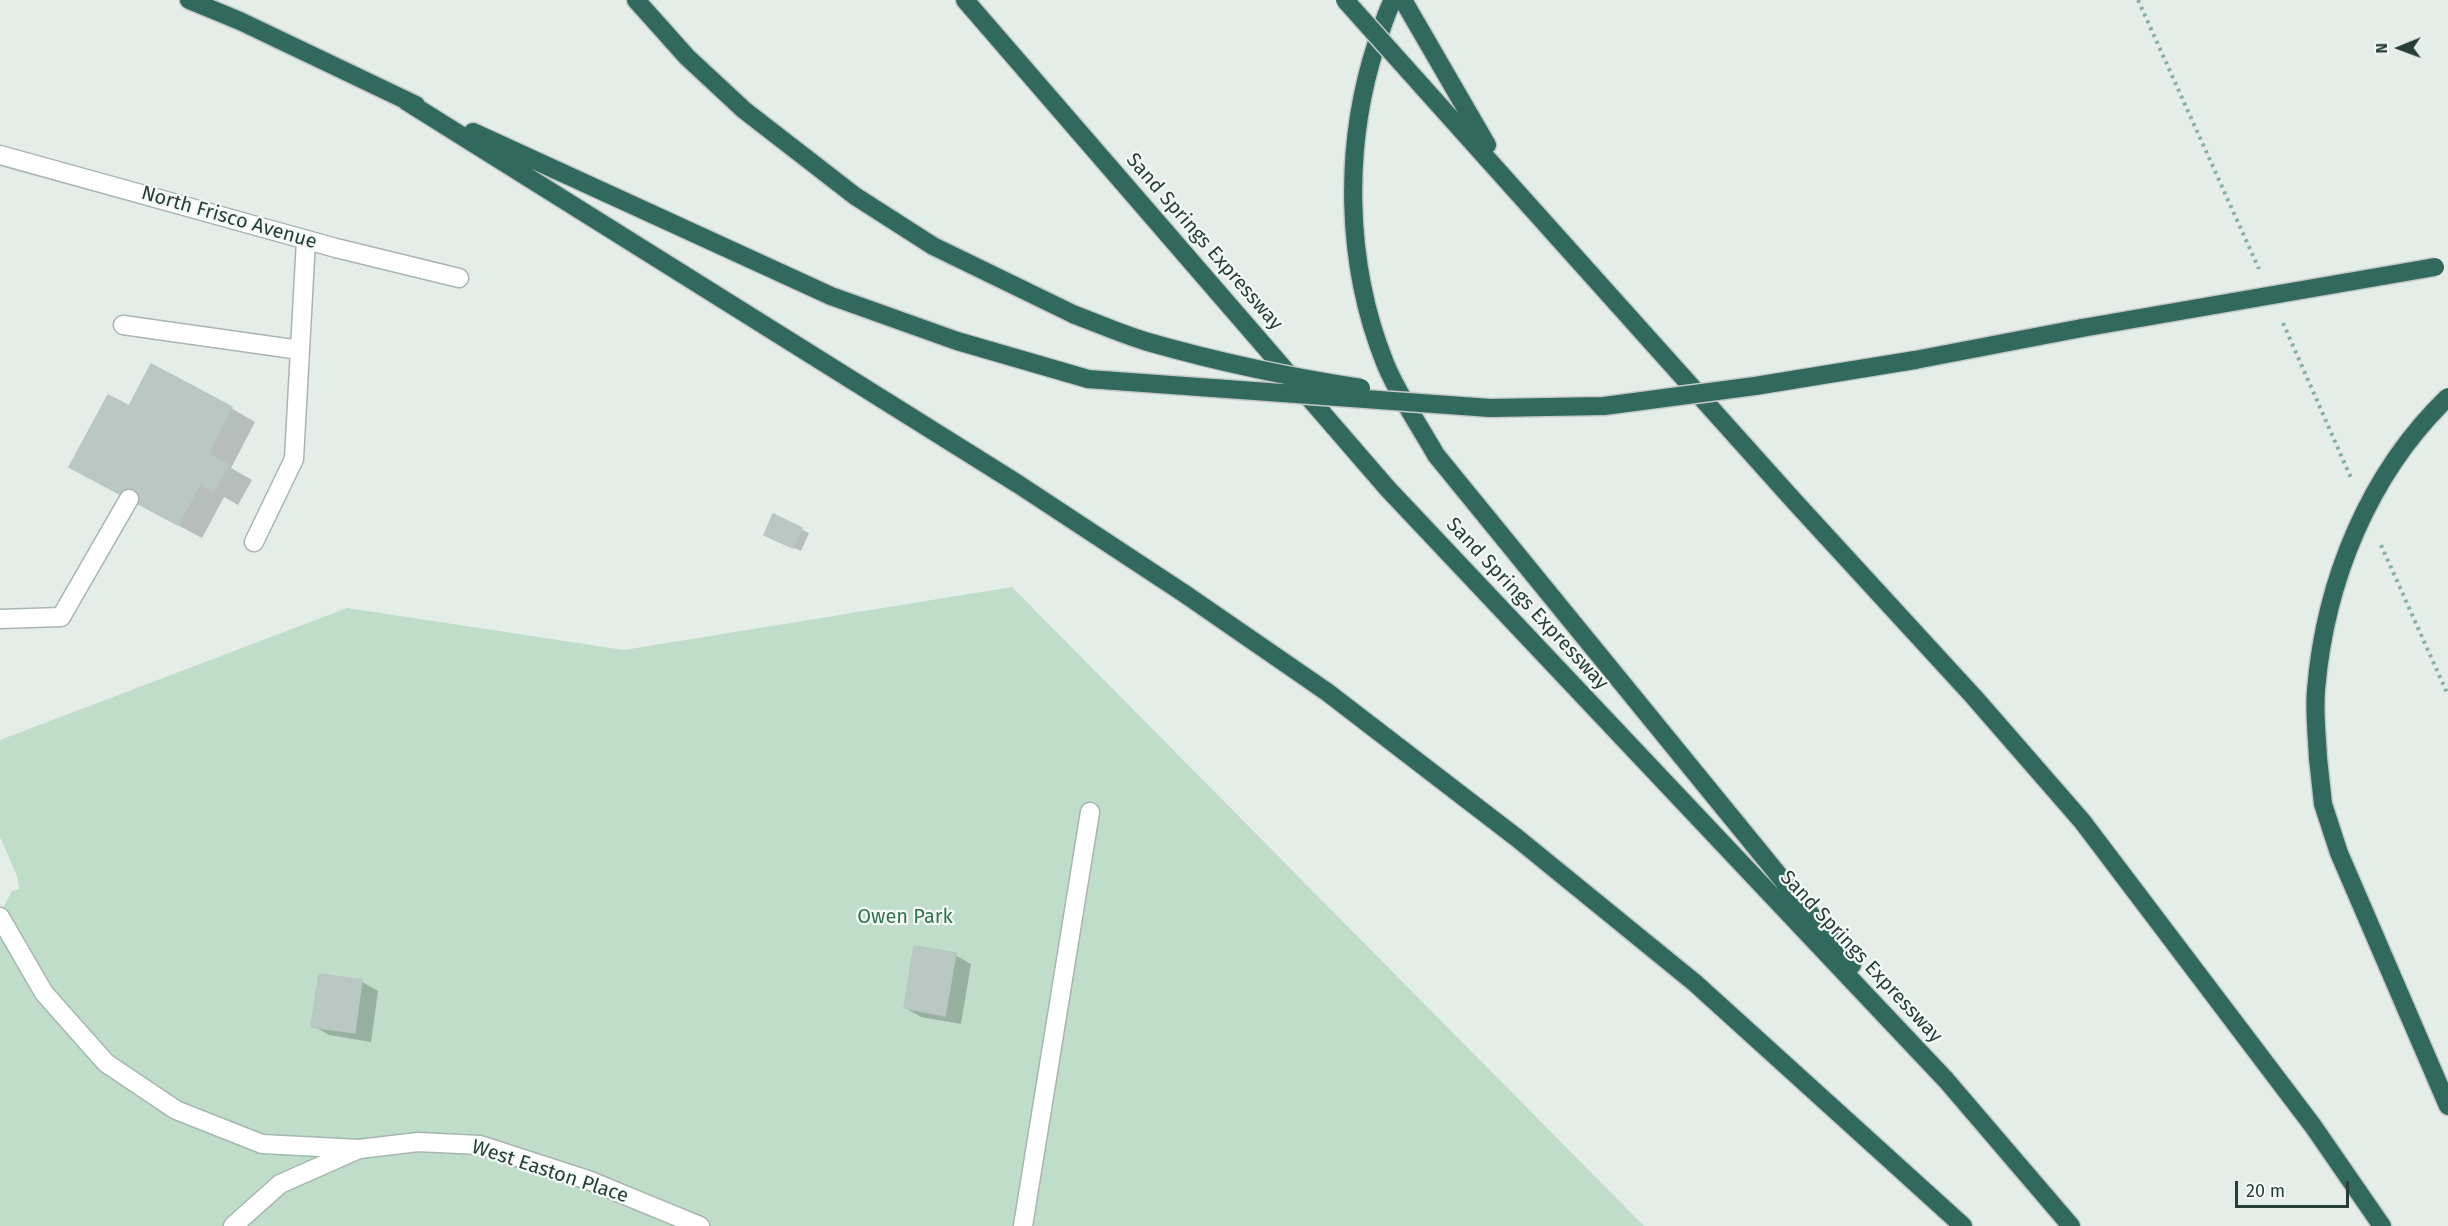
<!DOCTYPE html>
<style>
body{margin:0}
#map{position:relative;width:2448px;height:1226px;overflow:hidden;background:#e5ede9;font-family:"Fira Sans",sans-serif}
canvas{display:block}
.north{position:absolute;left:2370px;top:18px;width:60px;height:60px;-webkit-text-stroke:4px #f5faf7;paint-order:stroke;rotate:269deg;font-size:16px;font-weight:700;line-height:24px;text-align:center;color:#253e38}
.north::after{content:'';display:block;margin:auto;width:21px;height:27px;background:#253e38;clip-path:polygon(50% 0,100% 100%,50% 72%,0 100%)}
.scale{position:absolute;left:2235px;top:1181px;width:114px;height:27px;box-sizing:border-box;border:3px solid #253e38;border-top:0;padding-left:8px;font-size:18px;line-height:21px;white-space:nowrap;color:#253e38;-webkit-text-stroke:4px #f5faf7;paint-order:stroke}
</style>
<div id="map">
<canvas width="2448" height="1226"></canvas>
<div class="north">N</div>
<div class="scale">20 m</div>
</div>
<script>
const ctx = document.querySelector('canvas').getContext('2d');
ctx.lineJoin = 'round';
function fill(path, color) { ctx.fillStyle = color; ctx.fill(path, 'evenodd'); }
function strokePath(path, color, width, dash) { ctx.strokeStyle = color; ctx.lineWidth = width; ctx.lineCap = dash ? 'butt' : 'round'; ctx.setLineDash(dash || []); ctx.stroke(path); }
function write(font, color, halo, rows, align = 'center') {
  ctx.font = font + ' "Fira Sans",sans-serif'; ctx.lineWidth = 4.5; ctx.setLineDash([]); ctx.textBaseline = 'middle'; ctx.strokeStyle = halo; ctx.fillStyle = color; for (const [text, x, y, turn = 0] of rows) {
    ctx.save(); ctx.translate(x, y); ctx.rotate((+turn || 0) * Math.PI / 180); ctx.textAlign = isNaN(turn) ? turn : align; if (halo) ctx.strokeText(text, 0, 0); ctx.fillText(text, 0, 0); ctx.restore();
  }
}
fill(new Path2D(`
 M1012,587L1644,1226H0V913L12,891L19,889L17,876L0,837V740L347,608L624,650Z`), '#bfddc8');
fill(new Path2D(`
 M129,408H231L255,422L231,468L252,480L238,505L224,497L202,538L95,481Z
 M801,529L809,533L801,551L766,535Z
 M955,955L971,964L961,1024L921,1017L905,1008Z
 M362,982L378,991L371,1042L329,1035L313,1026Z`), '#0003');
const building = new Path2D(`
 M151,364L232,407L208,454L229,465L214,492L200,485L178,525L69,467L108,395L129,406Z
 M773,514L802,528L793,548L764,535Z
 M914,946L956,953L945,1016L904,1008Z
 M319,974L362,980L355,1033L311,1027Z`);
fill(building, '#bac8c3');
strokePath(building, '#b7c6c1', 1.5);
const service = new Path2D(`
 M123,325L300,350
 M254,542L294,459L306,240
 M0,619L61,617L129,499
 M1023,1226L1090,812`);
const minor = new Path2D(`
 M0,155L336,248L459,278
 M233,1226L280,1184L359,1149L418,1142L480,1145L588,1180L700,1226`);
const secondary = new Path2D(`
 M0,917L44,993L106,1063L176,1110L262,1144L359,1149`);
const motorway = new Path2D(`
 M189,0L240,21L416,105
 M636,0L687,57L744,110L855,196L933,246L1075,315
 M965,0L1388,489L1946,1080L2071,1226
 M1393,0C1386,13 1382,28 1377,42C1343,145 1345,263 1385,363C1398,395 1419,425 1436,455L1852,965
 M1403,0L1487,145
 M1422,86L1795,502L1974,697L2082,821L2313,1126L2382,1226
 M406,101L1018,484L1185,594L1327,692L1517,838L1695,983L1963,1226
 M473,132L831,296L957,341L1088,379
 M1915,360L2082,328
 M2318,758L2323,804L2339,853L2448,1106`);
strokePath(service, '#a8b5b0', 21);
strokePath(minor, '#a8b5b0', 21);
strokePath(secondary, '#a3b8b1', 21);
strokePath(motorway, '#c2c9c7', 21);
strokePath(new Path2D(`
 M2138,0L2259,269
 M2283,323L2351,478
 M2381,545L2448,695`), '#87afa3', 4, [3, 4.5]);
strokePath(service, '#fff', 18);
strokePath(minor, '#fff', 18);
strokePath(secondary, '#fff', 18);
strokePath(motorway, '#32695f', 18);
const motorwayBridge = new Path2D(`
 M1345,0L1422,86
 M1075,315C1099,324 1124,335 1148,342C1218,362 1289,377 1361,388
 M2082,328L2435,267
 M1088,379L1490,408L1604,406L1755,386L1915,360
 M2318,758C2317,736 2314,712 2316,690C2325,581 2369,473 2448,397`);
strokePath(motorwayBridge, '#c2c9c7', 21, []);
strokePath(motorwayBridge, '#32695f', 18);
write('20px', '#253e38', '#f5faf7', [
 ["North Frisco Avenue",229,218,16],
 ["Sand Springs Expressway",1204,242,49],
 ["Sand Springs Expressway",1527,604,47],
 ["Sand Springs Expressway",1861,957,47],
 ["West Easton Place",550,1172,18]
]);
write('20px', '#31734c', '#f5faf7', [
 ["Owen Park",905,917]
]);
</script>
